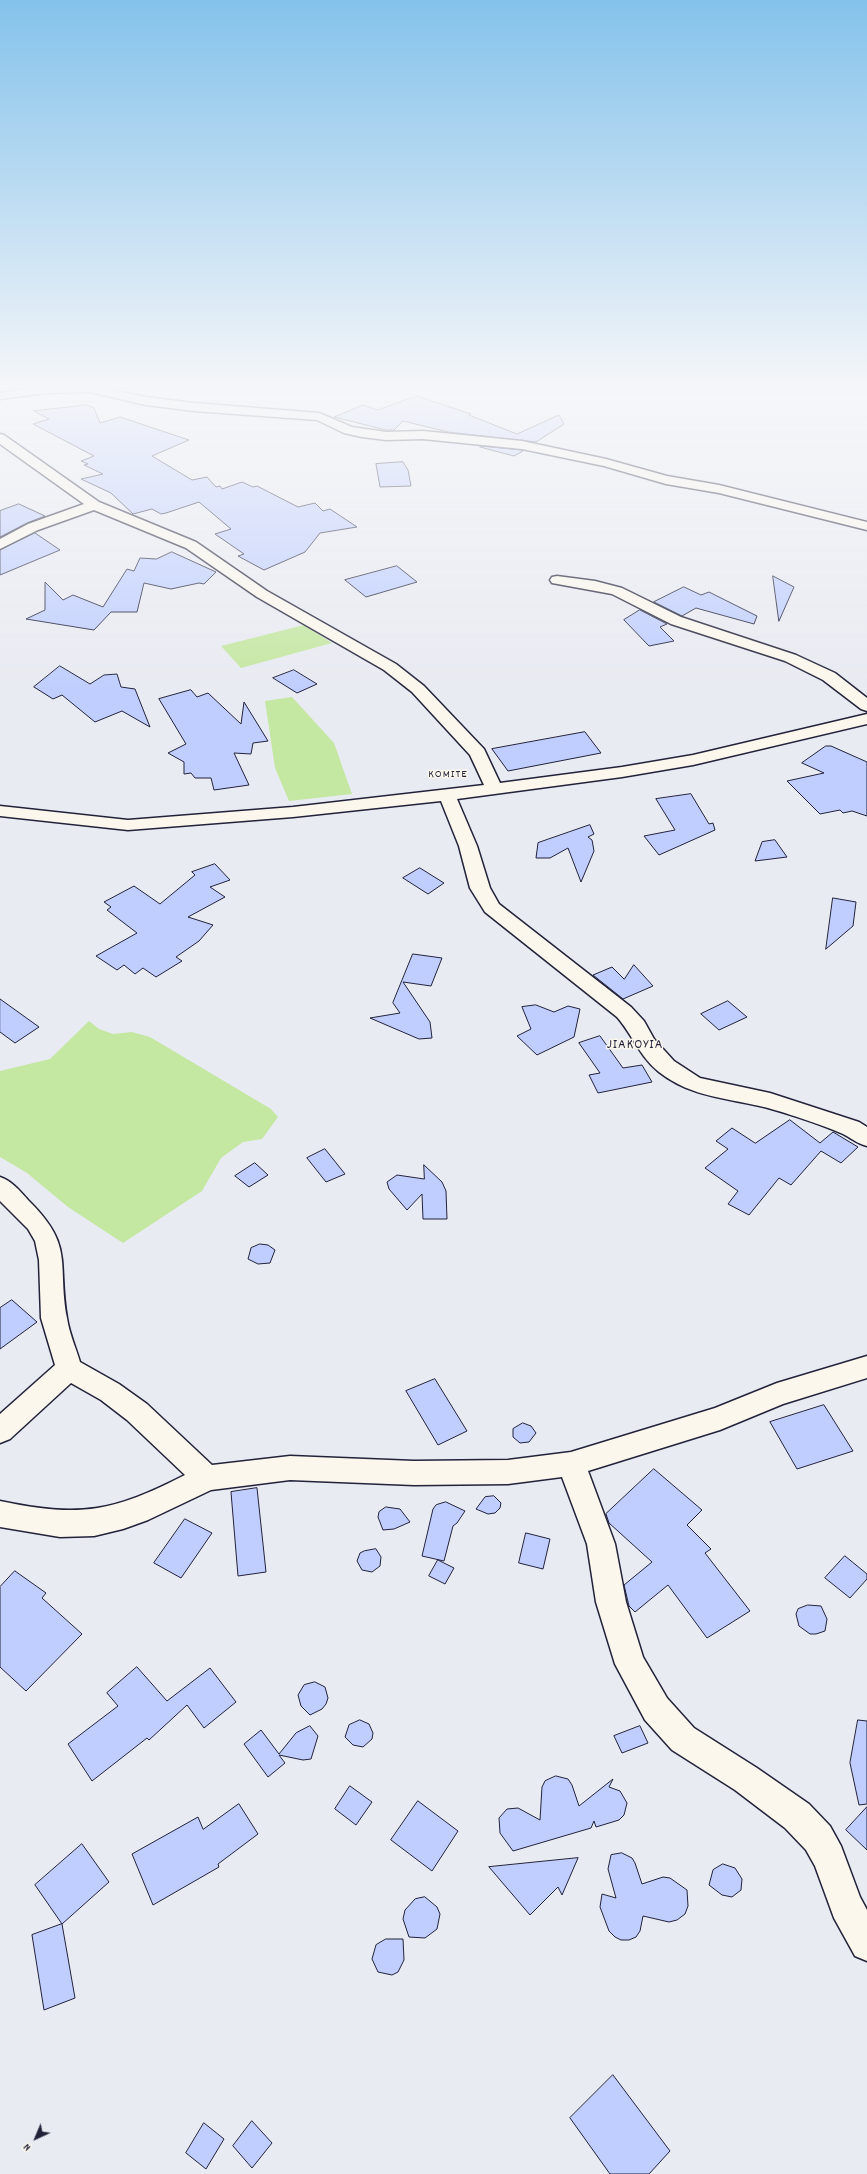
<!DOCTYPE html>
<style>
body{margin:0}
#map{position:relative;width:867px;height:2174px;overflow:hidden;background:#e9ebf2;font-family:Dekko,sans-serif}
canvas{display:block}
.north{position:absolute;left:16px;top:2118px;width:40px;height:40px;-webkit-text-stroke:3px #fbf7ec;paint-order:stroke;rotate:224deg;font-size:11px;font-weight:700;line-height:16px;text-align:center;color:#22223b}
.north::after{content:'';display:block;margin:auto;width:14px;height:18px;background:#22223b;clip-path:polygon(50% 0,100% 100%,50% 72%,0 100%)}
</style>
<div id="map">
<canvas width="867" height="2174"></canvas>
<div class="north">N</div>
</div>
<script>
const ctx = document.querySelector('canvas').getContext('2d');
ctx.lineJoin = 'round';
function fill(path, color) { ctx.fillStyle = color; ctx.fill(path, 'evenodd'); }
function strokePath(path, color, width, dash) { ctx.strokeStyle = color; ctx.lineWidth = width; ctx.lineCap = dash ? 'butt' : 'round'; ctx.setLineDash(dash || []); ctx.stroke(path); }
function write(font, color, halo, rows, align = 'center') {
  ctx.font = font + ' Dekko,sans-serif'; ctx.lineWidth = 3; ctx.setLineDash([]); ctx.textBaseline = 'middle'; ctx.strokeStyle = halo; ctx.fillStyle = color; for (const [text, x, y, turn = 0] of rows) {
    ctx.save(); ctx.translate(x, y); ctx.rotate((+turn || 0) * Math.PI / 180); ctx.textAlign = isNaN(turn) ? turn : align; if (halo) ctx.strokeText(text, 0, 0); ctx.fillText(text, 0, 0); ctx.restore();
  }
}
fill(new Path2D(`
 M304,625L332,643L241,668L221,646Z
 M292,697L334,743L352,794L289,801L275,768L265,701Z
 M89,1021L99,1029L113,1034L132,1032L150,1037L271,1109L278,1117L262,1139L243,1142L221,1158L202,1191L123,1243L68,1207L27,1173L0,1157V1071L50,1059Z`), '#c4e7a1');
const building = new Path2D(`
 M417,396L471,414L469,415L517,434L559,415L564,424L536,442L448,432L403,421L394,430H386L334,417L363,405L377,410Z
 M87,405L94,408L100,423L120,417L189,440L152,456L192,480L207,477L216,487L220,486L222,489L242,482L253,487L257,486L298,507L315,503L323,511L330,509L357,527L320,533L305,552L264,570L238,556L244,554L215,534L231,529L199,502L166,513L161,514L152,509L133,514L111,493L81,479L103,474L84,465L88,464L81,461L94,456L33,424L49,419L34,411Z
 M481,446L522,450L523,451L514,456L480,447Z
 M403,462L408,470L411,486L380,487L376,464Z
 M19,504L45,516L27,523L0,537V511Z
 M35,533L60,550L0,575V550Z
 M172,552L216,572L204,584L199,583L171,589L144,583L137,612H111L94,630L26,619L45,610V582L63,600L73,595L103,607L127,569L134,571L140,558L156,559Z
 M397,566L417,582L366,597L345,580Z
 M773,576L794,587L779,621Z
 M684,587L701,595L709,592L757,616L754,624L696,608L682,616L654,602Z
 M640,610L667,624L660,627L674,641L649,646L624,620Z
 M60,666L90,684L104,675L117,674L121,687L135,689L150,727L122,711L95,722L62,695L53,699L34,687Z
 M294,670L317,684L297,693L273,678Z
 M191,690L197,697L208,693L241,724L244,702L268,741L253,743L251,754L234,753L249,785L214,790L211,778H195L191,773L184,774V762L168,753L186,744L159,699Z
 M585,732L601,753L508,771L492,749Z
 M826,746H831L867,762V816L852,811L843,813L840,810L820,814L787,781L824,773L802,763Z
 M691,794L709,824L713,823L715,830L659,855L644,836L675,830L656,799Z
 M590,825L594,834L588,837L592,840L594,851L581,882L568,848L550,858H536L538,843Z
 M775,840L787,857L755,861L762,842Z
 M215,864L230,880L210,887L225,897L188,917L213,925L199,941L176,957L182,961L156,977L143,968L135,974L124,965L117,970L96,956L137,933L107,910L111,907L104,902L134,886L160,904L195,875L192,872Z
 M420,868L444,883L428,894L403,878Z
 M833,898L856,902L853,926L826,949Z
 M413,954L442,958L431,986L403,982L430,1022L432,1038L419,1039L370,1018L400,1013L393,1003Z
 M634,965L653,986L623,999L593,975L612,967L624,979Z
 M0,999L39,1027L15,1043L0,1032Z
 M728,1001L747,1017L719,1030L701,1014Z
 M536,1005L554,1012L568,1006L580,1009L574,1037L537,1055L517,1036L531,1029L522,1007Z
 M600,1036L623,1068L642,1065L652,1082L598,1093L589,1075L600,1073L579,1043Z
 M790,1120L820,1143L833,1132L858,1147L841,1163L821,1151L791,1185L779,1178L749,1215L728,1204L738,1191L705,1168L728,1149L716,1141L732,1128L755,1143Z
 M325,1149L345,1174L326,1182L307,1158Z
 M255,1163L268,1175L249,1187L235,1176Z
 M424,1165L442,1182L446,1191L447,1219H423L422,1194L407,1210L389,1189L387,1182L397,1175L424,1179Z
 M260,1244L268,1245L275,1250L270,1263L258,1264L248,1259L251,1248Z
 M12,1300L37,1322L0,1349V1308Z
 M435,1379L467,1431L438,1445L406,1391Z
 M824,1405L853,1451L797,1469L770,1422Z
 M523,1423L531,1426L536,1433L529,1442L520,1443L513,1437V1429Z
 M654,1469L702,1510L687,1525L711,1549L705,1553L750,1611L707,1638L668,1585L635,1612L629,1606L624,1585L652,1562L609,1523L606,1514Z
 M257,1488L266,1572L238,1576L231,1492Z
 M494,1496L501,1503L500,1508L495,1513L488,1514L476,1509L485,1497Z
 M446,1502L465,1511L457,1523L453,1526L444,1561L422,1556L433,1509L436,1505Z
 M386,1507L400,1509L410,1522L394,1529L383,1530L378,1517L379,1512Z
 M185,1519L212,1533L181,1578L154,1563Z
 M526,1533L550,1539L543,1569L519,1563Z
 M376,1549L381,1557L380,1566L372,1572L362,1570L357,1561L360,1553L364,1551Z
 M845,1556L867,1574V1579L850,1598L825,1578Z
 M438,1560L454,1568L445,1584L429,1576Z
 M15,1571L46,1593L42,1598L82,1634L26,1691L0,1667V1587Z
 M808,1605L821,1606L827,1619L825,1631L816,1634H810L799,1626L796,1614L798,1609Z
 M137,1667L167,1701L210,1668L236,1702L204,1728L187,1705L149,1740L147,1738L92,1781L68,1744L118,1706L107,1693Z
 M315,1682L325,1687L328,1698L326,1704L322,1709L310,1715L301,1706L298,1695L304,1685Z
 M360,1720L369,1724L373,1733L372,1739L363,1747L353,1745L345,1737L349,1725Z
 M858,1720L867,1721V1804L859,1805L850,1763Z
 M310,1726L318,1736L311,1759L303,1760L279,1755L285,1763L268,1777L244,1744L261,1730L279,1754L296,1733Z
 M640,1726L648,1743L622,1753L614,1736Z
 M556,1776L568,1779L572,1785L579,1806L613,1779L609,1787L620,1791L627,1803L624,1815L619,1820L596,1827L594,1821L591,1828L513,1851L500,1833L499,1818L507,1809L518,1808L540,1820L542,1787L545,1781Z
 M350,1786L372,1802L356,1825L335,1809Z
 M418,1801L458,1831L432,1871L391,1840Z
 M239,1804L258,1834L218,1864L219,1867L153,1905L132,1854L198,1817L203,1829Z
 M867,1807V1850L846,1830Z
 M82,1844L109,1882L62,1924L35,1885Z
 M622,1853L632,1858L635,1863L642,1884L663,1877L670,1878L687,1890L688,1906L685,1914L677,1920L669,1922L643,1916L640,1931L636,1937L629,1940H621L615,1937L609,1931L600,1907L602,1894L616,1898L608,1869L611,1855Z
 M578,1858L562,1895L558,1887L530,1915L489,1867Z
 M723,1864L735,1868L742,1879L741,1890L732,1897L722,1895L709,1885L713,1870Z
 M425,1897L437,1907L440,1914L437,1929L425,1938L409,1937L403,1919L405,1910L415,1899Z
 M62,1924L75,1998L44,2010L32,1935Z
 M386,1939H403L404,1960L398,1972L392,1975L378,1972L372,1959L376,1945Z
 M613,2075L670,2151L649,2174H610L570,2118Z
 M252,2121L272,2143L252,2168L233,2146Z
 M204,2123L224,2139L206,2169L186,2153Z`);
fill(building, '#bfceff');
strokePath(building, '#22223b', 1);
const minor = new Path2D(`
 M44,387H97L146,397L194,403L319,413L352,427L386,432L423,431L522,441L606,459L667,476L719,485L867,522V530L719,493L666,484L604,466L522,449L423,439L386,440L362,437L344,433L317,420L194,411L146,405L90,392L47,393L0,399V393Z
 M0,434L4,435L99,502L196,542L267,591L396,664L424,686L484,749L500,783L622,767L693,755L867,714V724L693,765L622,777L457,799L477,846L490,888L499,904L631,1007L644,1021L654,1039L674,1061L700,1078L770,1093L859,1122L867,1127V1146C858,1144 851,1138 843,1134C823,1125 789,1114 768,1108C729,1098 692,1098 659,1072C640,1057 632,1034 617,1017L485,912L470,888L459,846L441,801L293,817L128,830L0,816V806L128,820L293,807L484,785L470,755L412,692L384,670L257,597L186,548L94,510L38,530L0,549V539L28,524L84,504L0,444Z
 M557,576L595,581L622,588L681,617L796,655L835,673L867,698V711L861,709L823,680L785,661L671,624L612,594L552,583L550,580L552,577Z
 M0,1177C12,1181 20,1191 28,1200C75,1246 57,1262 67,1318C69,1333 76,1348 80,1362L119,1384L147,1404L212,1465L290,1456L414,1461L508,1460L571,1452L715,1408L777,1383L867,1356V1378L783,1404L720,1430L588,1471L615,1544L626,1602L643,1657L667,1698L694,1728L757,1768L809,1804L830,1826L841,1846L860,1897L867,1910V1961L855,1956L834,1918L815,1866L806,1850L785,1828L735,1790L672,1750L645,1720L615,1664L596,1602L587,1544L562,1477L508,1484L414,1485L290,1480L211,1490L148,1520L123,1529L94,1536L60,1537L0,1527V1501C81,1518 112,1512 185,1475L127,1420L101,1400L71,1383L10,1439L0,1443V1414L55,1365L41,1318L39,1260L35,1241L28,1229L0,1201Z`);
strokePath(minor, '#22223b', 3);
fill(minor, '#fbf7ec');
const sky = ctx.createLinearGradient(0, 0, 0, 691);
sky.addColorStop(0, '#84c2eb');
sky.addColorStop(0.56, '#f5f6f9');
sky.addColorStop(1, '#f5f6f900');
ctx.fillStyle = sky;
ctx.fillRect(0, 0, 867, 691);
ctx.letterSpacing = '1px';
write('12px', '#22223b', '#fbf7ec', [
 ["KOMITE",448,775]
]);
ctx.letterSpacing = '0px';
ctx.letterSpacing = '1px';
write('14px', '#22223b', '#fbf7ec', [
 ["JIAKOYIA",635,1046]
]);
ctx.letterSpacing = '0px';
</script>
